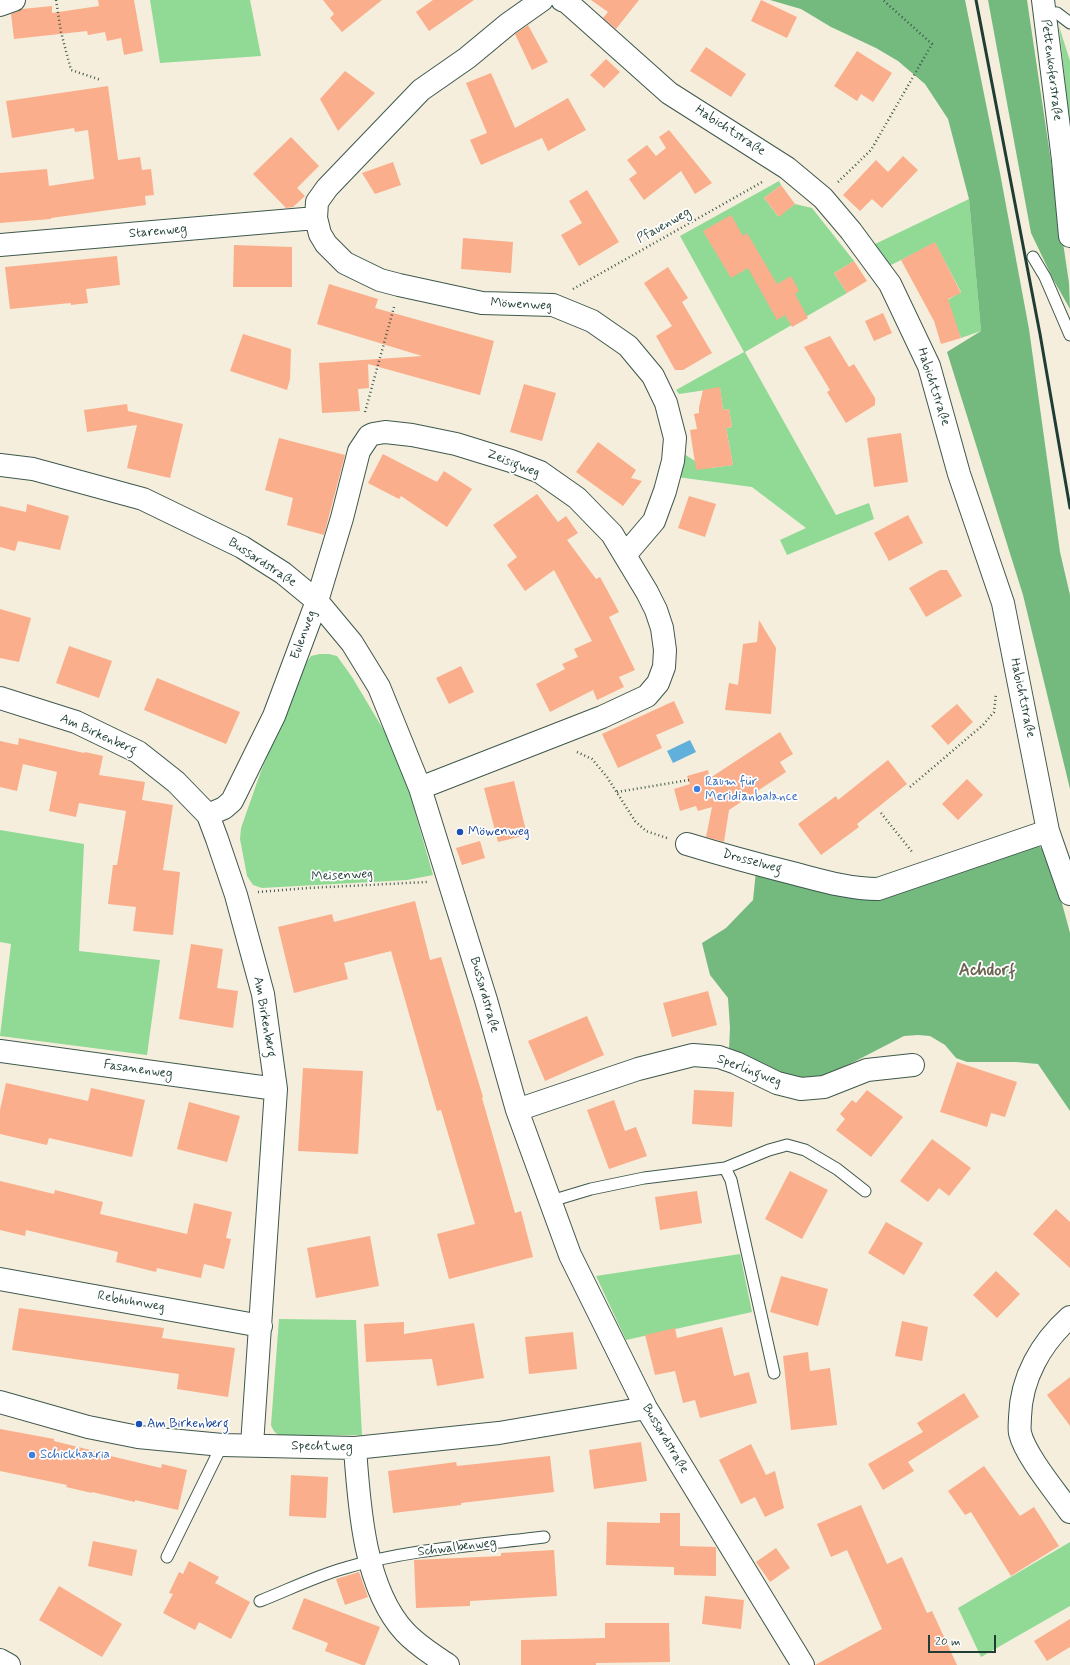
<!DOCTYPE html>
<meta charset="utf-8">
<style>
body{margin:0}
#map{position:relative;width:1070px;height:1665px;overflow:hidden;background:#f5eedc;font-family:Mynerve,sans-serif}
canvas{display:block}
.scale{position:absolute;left:928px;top:1635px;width:68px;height:18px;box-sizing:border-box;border:2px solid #1f3d34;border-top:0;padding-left:5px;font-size:12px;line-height:14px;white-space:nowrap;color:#1f3d34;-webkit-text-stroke:3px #fff;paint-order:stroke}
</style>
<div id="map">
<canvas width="1070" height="1665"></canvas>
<div class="scale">20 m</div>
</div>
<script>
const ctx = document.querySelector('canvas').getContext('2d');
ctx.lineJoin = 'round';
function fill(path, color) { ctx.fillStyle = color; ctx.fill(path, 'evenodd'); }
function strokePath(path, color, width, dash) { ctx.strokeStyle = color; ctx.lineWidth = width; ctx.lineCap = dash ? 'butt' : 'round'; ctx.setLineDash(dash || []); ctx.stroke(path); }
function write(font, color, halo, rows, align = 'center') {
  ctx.font = font + ' Mynerve,sans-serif'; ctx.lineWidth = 3.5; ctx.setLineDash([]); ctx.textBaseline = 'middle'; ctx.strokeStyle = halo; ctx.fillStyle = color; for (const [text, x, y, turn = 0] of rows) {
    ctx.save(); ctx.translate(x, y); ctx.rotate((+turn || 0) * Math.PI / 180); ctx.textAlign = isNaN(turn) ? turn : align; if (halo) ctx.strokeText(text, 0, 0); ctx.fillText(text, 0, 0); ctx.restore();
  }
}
fill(new Path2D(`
 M150,0H250L261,56L160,63Z
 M1059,26L1070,61V127Z
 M779,181L781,185L764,198L778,216L795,204L812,208L854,261L834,273L847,293L745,352L836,515L869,503L874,519L787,555L780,540L806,528L752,487L677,477L681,452L695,461L709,459L710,468L733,465L726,428L732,427L729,409L723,410L720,388L679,394L676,390L744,352L680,236Z
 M969,199L981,331L961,338L946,301L961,292L935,243L889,266L875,244Z
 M320,654H329L337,656L352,677L386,734L406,781L433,875L407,880L262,888L253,885L247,876L240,839L241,828L261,771L306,663L311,656Z
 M0,830L84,844L79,951L160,960L147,1055L0,1036L11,944L0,942Z
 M740,1254L752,1312L626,1340L596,1276Z
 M279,1319L356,1320L362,1435L288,1436C279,1436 274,1434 271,1425Z
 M1070,1542V1606L981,1657L958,1608Z`), '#90da96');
fill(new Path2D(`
 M770,0H965L1000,173L1029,329L1060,552L1070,595V789L1023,595L947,352L981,331L969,199L948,119L925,84L898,61L876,48L831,27L801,9Z
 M988,0H1027L1069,283L1070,309L1053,279L1031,233Z
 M1021,844L1039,846L1049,855L1070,933V1111L1038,1064L1016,1062H967L956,1058L945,1045L930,1036L918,1035L904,1036L844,1067L830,1076L807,1080L786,1076L729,1050L730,1028L728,998L710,975L702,943L726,928L753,900L756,871L863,889Z`), '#74ba7f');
fill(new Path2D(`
 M690,740L696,752L673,763L667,751Z`), '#60b0db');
fill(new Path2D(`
 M98,0H134L143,51L124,55L121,38L107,41L105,32L88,35L87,31L14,39L11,14L22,9L52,6V13L99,6Z
 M323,0H382L342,32L330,18L334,14Z
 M433,0H474L429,31L416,12Z
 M591,0H639L616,29L603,18L608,12Z
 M761,0L797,17L787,38L751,21Z
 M528,25L548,62L532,70L515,34Z
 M706,47L746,74L731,97L690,71Z
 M857,51L892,73L873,102L861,94L857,101L834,86Z
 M606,59L620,72L604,88L590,75Z
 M345,71L375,93L338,131L320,99Z
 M491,73L515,128L568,98L586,130L548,151L542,138L481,165L470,140L487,133L466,83Z
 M108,86L118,160L140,157L142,170L151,169L154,195L145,196L146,205L51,218V219L0,223V173L47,169L49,186L94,179L88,130L75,132L74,128L12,138L6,101Z
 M669,130L712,183L695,194L681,171L644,200L629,179L637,173L627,160L647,145L656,156L666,148L659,137Z
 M291,137L319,166L297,188L305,196L293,207L286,208L253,174Z
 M903,156L918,170L882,208L872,199L860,211L843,195L876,160L888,172Z
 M393,162L401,185L375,194L362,173Z
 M781,185L795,204L779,217L764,198Z
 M587,190L619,242L579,266L561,235L582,223L569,201Z
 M731,215L743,236L747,233L777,284L791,276L799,291L795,294L808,318L792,327L785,315L777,320L748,268L731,278L703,231Z
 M463,238L513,242L511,273L461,269Z
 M935,242L961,293L948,299L961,338L941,344L934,321L901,260Z
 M234,245L292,247V287H233Z
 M117,256L120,285L86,289L88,303L71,305V303L10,309L5,267Z
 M854,261L867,281L847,293L834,273Z
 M668,267L688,298L682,302L712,353L683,370H675L656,336L672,326L644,283Z
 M329,284L378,299L375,308L494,341L480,395L368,364L369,388L358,389L360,411L322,413L319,363L422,356L317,324Z
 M883,313L892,333L874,341L865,321Z
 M243,334L291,349L290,379L287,390L230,371Z
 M830,336L849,367L854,364L875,398V405L846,423L827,392L830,390L804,347Z
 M524,384L556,393L542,441L510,432Z
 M720,387L723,410L729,409L732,427L726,428L733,465L696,470L690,430L697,429L694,414L699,413V407L703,390Z
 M127,404L128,411L183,424L170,478L127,468L137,425L87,432L84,410Z
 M901,433L908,482L874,487L867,438Z
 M279,438L345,455L324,535L287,525L293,498L265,490Z
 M598,442L636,470L631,478L642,481L623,506L576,472Z
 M383,454L437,482L444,471L472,489L447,527L401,496L399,499L368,483Z
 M537,494L558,522L566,516L578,533L567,540L596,579L600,577L619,612L609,617L635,670L619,677L624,687L597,700L593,690L550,712L536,684L565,669L562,664L578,657L574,649L592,641L554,570L525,591L507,565L517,557L493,525Z
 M689,496L716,504L705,537L678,528Z
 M27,504L69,516L60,550L18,541L15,551L0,547V506L26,512Z
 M908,515L923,543L889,561L874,533Z
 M940,570H947L962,596L926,617L909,588Z
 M0,609L31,618L19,662L0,658Z
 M759,620L776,648L771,714L725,710L729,683L738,685L743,644L757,642Z
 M69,646L112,661L99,698L56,683Z
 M461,666L474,692L449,704L436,678Z
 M157,678L240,712L226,744L144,710Z
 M674,701L684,723L656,735L662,748L618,768L602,734Z
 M957,704L973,722L948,745L931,726Z
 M780,732L793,754L780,762L786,772L729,810L724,842L706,837L712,807L698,811L696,806L680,811L674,789L690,784L687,776L708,770L710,778Z
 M19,738L84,753L85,752L103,756L99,775L145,782L142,800L173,805L163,870L180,872L173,935L133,931L136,907L108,904L113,865H117L126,811L79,803L76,817L49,811L57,772L23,764L17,791L0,787V741L18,745Z
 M888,760L907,784L857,824L859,827L821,855L798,824L836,796L838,800Z
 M967,779L983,795L958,820L942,804Z
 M514,781L527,835L498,842L484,788Z
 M480,841L485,858L462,865L456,848Z
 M415,901L430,960L441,957L483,1097L482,1098L515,1213L521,1211L533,1257L449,1279L437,1234L475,1224L441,1110L437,1111L391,951L344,963L348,979L294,993L278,927L332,914L334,922Z
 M191,944L223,949L217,988L238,991L233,1028L179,1019Z
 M708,991L717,1025L672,1037L663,1003Z
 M587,1016L604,1055L545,1081L528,1041Z
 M957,1062L1017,1082L1005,1117L991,1113L987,1127L940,1112Z
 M303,1068L363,1071L358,1154L298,1151Z
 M6,1083L88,1101L91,1088L145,1100L132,1157L49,1138L47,1145L0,1134V1110Z
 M694,1090L734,1092L732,1127L692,1124Z
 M867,1090L903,1117L871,1157L836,1130L845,1119L840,1114L852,1100L856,1103Z
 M614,1100L625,1131L636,1127L647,1156L609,1169L587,1110Z
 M189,1102L240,1116L227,1162L177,1149Z
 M932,1139L971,1168L949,1196L939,1188L928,1202L900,1181Z
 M790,1171L828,1190L802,1239L765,1219Z
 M0,1181L54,1194L55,1190L103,1202L100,1214L187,1234L194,1203L232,1212L226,1238L231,1239L224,1269L204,1264L201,1278L157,1268L156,1272L116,1262L118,1252L26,1230L25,1236L0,1230Z
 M697,1191L702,1223L660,1230L655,1197Z
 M1056,1209L1070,1222V1268L1033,1234Z
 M886,1222L923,1243L904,1275L868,1253Z
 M370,1236L379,1286L316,1298L307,1248Z
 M996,1271L1020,1294L997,1318L973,1295Z
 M781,1276L828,1289L818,1326L770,1312Z
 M19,1308L164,1328L162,1338L235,1348L228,1397L177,1389L179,1374L12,1350Z
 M902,1321L928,1327L922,1361L895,1356Z
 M404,1322V1334L474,1323L484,1378L437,1386L432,1359L366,1362L364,1324Z
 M722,1327L734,1376L749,1372L757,1403L700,1418L695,1400L683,1403L675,1371L655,1375L645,1335L675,1328L677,1338Z
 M573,1332L577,1369L529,1374L525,1337Z
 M808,1352L810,1371L830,1368L837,1425L791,1430L783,1356Z
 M1070,1377V1426L1047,1395Z
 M964,1393L979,1417L908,1462L914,1471L883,1490L868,1464L923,1432L917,1423Z
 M0,1429L54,1439V1441L102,1453V1454L161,1468L162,1464L187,1470L178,1510L135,1500V1502L92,1492V1493L66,1487L67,1485L0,1471Z
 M641,1442L647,1481L594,1489L589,1450Z
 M751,1444L766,1475L775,1471L784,1508L765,1517L755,1497L741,1504L719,1460Z
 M550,1456L554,1492L461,1503V1505L393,1513L388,1471L456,1462L457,1466Z
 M984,1466L1020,1516L1034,1507L1059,1546L1011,1576L971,1512L965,1515L948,1491Z
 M291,1475L328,1477L326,1518L289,1516Z
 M861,1505L887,1564L902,1557L927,1613L932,1611L957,1665H815L882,1629L847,1550L831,1557L817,1524Z
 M660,1513H680V1546L716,1547V1576L674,1575V1567L606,1565L607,1522L660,1523Z
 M93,1541L137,1550L132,1576L88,1566Z
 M776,1548L790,1568L770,1582L756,1562Z
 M554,1550L557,1596L470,1601V1606L416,1608L414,1560L501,1556V1553Z
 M189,1561L219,1577L215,1583L250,1602L231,1639L199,1622L195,1630L163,1613L173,1594L169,1593L179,1572L183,1574Z
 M359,1572L368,1597L345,1605L336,1579Z
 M59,1586L122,1624L102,1657L39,1620Z
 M705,1596L744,1600L741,1629L702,1624Z
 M304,1598L380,1627L365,1665H362L325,1651L328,1643L292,1629Z
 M1070,1619V1647L1047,1661L1034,1641Z
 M605,1623H669L670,1662L596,1663V1665H521V1640L605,1638Z`), '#faae8b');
const service = new Path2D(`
 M1044,12L1057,13L1070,23
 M1033,257L1045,277L1070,335
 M725,1168L731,1180L774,1373
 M551,1201L591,1189L644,1178L725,1168L769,1150L787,1145L805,1150L837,1169L865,1191
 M167,1557L222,1445
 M260,1601C288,1590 316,1576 345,1568C408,1549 480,1545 544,1537`);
const minor = new Path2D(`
 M542,0L508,24L467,58L421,90L327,188L317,202L316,218L320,234L326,244L345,263L380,280L399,285L482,303L553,305L592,321L628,346L653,376L666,403L675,438L673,461L665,491L654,521L625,555
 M562,0L567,2L669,93L787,168L823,198L851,231L890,284L929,366L959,474L1003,603L1048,831L1070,894
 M1043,0L1063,160L1070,236
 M0,5L14,0
 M0,245L316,218
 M0,465L33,469L143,499L242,547L283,573L317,601L352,643L379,687L420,788L486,1000L517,1110L570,1255L646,1408L803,1665
 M0,698L76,722L138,752L176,782L208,815L217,839L236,895L263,994L276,1089L252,1445
 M208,815L224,808L232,801L274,716L317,601L342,518L359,451L369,436L373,434L385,432L412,435L456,444L511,461L540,472L577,498L612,534L647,592L656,610L662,628L665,650L664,667L658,683L647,696L602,717L420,788
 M687,844C723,855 760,865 796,874C823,881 850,889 878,889L1048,831
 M0,1051L276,1089
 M517,1110L638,1069L693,1055L719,1057L736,1063L777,1083L801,1089L824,1087L867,1070L913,1065
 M0,1279L261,1326
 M1070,1317C1041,1343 1021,1378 1020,1417C1020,1422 1019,1428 1020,1433C1025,1455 1056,1492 1070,1512
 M0,1402L88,1427L138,1437L222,1445L355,1448L499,1433L646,1408
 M355,1448C359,1505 364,1588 405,1632C417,1645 433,1655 448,1665
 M0,1660L9,1665`);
strokePath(service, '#3f584d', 13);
strokePath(minor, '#3f584d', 24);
strokePath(new Path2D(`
 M56,0L61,32L71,70L101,80
 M838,182L871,150L932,44L883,0
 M573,289L764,181
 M365,412L394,307
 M577,752L592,759L607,777L635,821L646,831L667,838
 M910,787L983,725L994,712L996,694
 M617,792L689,780
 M881,813L913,853
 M258,892L308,888L427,882`), '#3f584d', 2.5, [1, 3]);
strokePath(service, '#fff', 11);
strokePath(minor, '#fff', 22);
strokePath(new Path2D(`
 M976,0L1040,334L1070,508`), '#1f3d34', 3);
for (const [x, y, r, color] of [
 [697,789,4,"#3f7fe0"],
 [460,832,4,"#1a4fb4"],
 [139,1424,4,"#1a4fb4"],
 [32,1455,4,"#3f7fe0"]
]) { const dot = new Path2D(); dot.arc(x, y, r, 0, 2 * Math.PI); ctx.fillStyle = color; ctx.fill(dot); strokePath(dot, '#fff', 1.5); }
write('13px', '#1f3d34', '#fff', [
 ["Pettenkoferstraße",1051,70,83],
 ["Habichtstraße",730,131,33],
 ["Pfauenweg",664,226,-29],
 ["Starenweg",158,232,-5],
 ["Möwenweg",521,305,3],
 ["Habichtstraße",933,387,72],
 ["Zeisigweg",513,464,21],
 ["Bussardstraße",262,563,33],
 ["Eulenweg",304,635,-70],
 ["Habichtstraße",1022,698,78],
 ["Am Birkenberg",98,735,24],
 ["Drosselweg",752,862,15],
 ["Meisenweg",342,876,-3],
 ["Bussardstraße",484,995,74],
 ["Am Birkenberg",264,1017,80],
 ["Fasanenweg",138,1070,8],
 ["Sperlingweg",749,1071,21],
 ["Rebhuhnweg",131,1302,10],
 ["Bussardstraße",665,1439,59],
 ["Spechtweg",322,1447,1],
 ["Schwalbenweg",457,1548,-7]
]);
write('13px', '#366cbe', '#fff', [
 ["Raum für",705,782],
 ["Meridianbalance",705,797],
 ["Schickhaaria",40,1455]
], 'left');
write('13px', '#164399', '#fff', [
 ["Möwenweg",468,832],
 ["Am Birkenberg",147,1424]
], 'left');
write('bold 17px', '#6c6552', '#fff', [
 ["Achdorf",987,971]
]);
</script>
